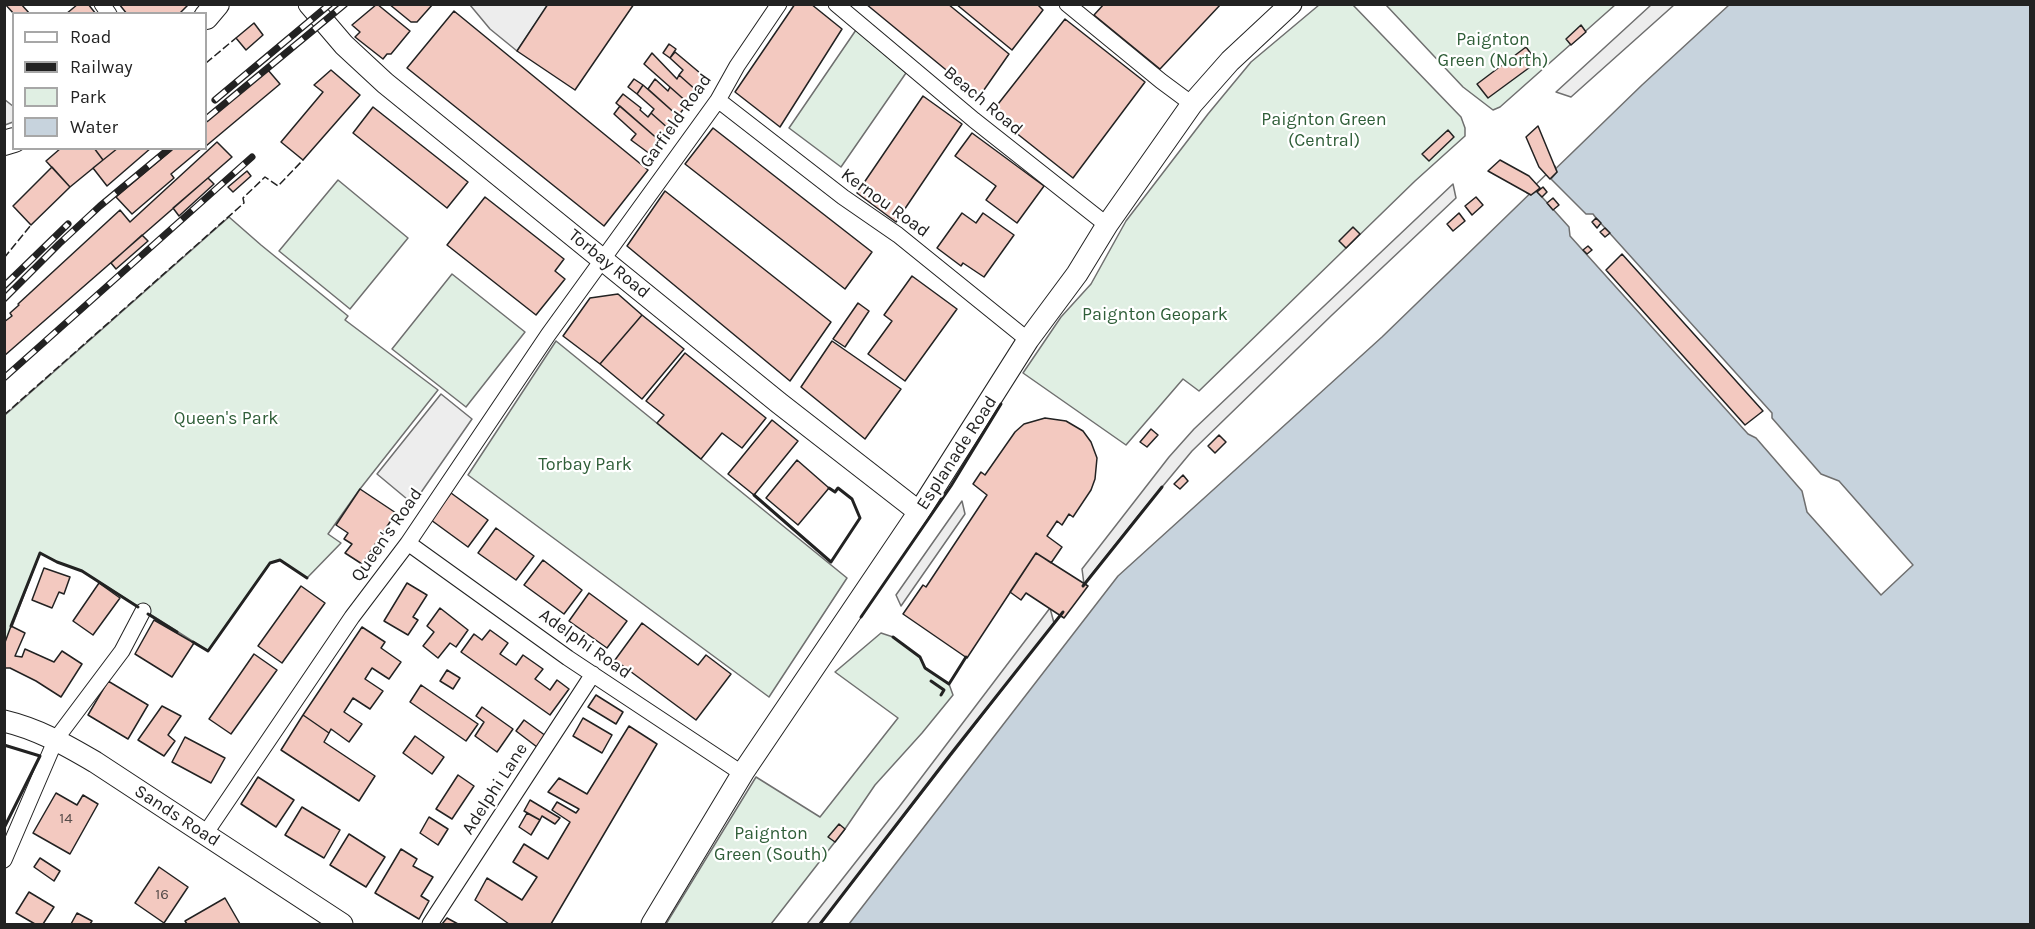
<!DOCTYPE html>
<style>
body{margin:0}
#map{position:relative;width:2035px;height:929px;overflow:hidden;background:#fff;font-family:Karla,sans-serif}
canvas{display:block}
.frame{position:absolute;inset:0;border:6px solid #222;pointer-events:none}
.legend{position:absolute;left:12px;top:12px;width:195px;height:138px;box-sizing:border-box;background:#fff;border:2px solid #a7a7a7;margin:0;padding:8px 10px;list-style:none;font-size:18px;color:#222}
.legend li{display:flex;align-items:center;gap:12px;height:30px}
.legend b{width:30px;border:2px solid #a7a7a7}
</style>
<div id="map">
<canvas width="2035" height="929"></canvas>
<div class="frame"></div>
<ul class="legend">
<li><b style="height:8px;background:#fff"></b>Road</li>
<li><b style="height:8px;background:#222"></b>Railway</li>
<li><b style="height:16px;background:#e0efe3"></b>Park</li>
<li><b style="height:16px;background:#c7d3dd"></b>Water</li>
</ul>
</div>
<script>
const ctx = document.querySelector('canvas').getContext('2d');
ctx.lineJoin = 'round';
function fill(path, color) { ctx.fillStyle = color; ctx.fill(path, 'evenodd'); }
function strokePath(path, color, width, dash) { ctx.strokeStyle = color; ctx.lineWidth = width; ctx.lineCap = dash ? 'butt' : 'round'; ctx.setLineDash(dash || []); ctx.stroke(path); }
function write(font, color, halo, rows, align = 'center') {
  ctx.font = font + ' Karla,sans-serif'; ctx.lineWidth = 4.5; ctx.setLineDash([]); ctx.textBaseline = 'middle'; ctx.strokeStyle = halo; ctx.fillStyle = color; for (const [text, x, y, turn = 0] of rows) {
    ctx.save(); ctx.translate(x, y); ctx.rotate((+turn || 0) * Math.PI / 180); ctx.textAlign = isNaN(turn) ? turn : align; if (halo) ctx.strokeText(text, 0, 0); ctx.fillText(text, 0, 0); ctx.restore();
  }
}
const green = new Path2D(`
 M1319,5H1353L1461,117L1465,128V136L1415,181L1199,391L1183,379L1126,445L1023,373L1061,317L1091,284L1126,221L1208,114L1251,62Z
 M1386,5H1615L1500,107L1493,110L1463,87Z
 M856,30L906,73L841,167L789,128Z
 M338,180L408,238L350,309L279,251Z
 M229,217L261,245L348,316L345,320L438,390L360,489L328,534L341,543L307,578L280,560L270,563L208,651L82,571L57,562L40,553L5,645V415Z
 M452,274L525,332L466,407L392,349Z
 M556,341L847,578L769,697L468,475Z
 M881,633L893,637L920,657L925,668L949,684L953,695L922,733L875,785L845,829L771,924H666L756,777L820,817L898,718L835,672Z`);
fill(green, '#e0efe3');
strokePath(green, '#6f6f6f', 1.5);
const parking = new Path2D(`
 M470,5H548L517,51L490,29Z
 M1651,5H1674L1571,97L1556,92Z
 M4,99L14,107L13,122L5,125Z
 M1453,184L1456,198L1332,315L1192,451L1138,516L1084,584L1082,569L1169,457L1194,429Z
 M441,394L472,419L413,504L377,474Z
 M962,501L965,514L901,606L896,595Z
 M1050,608L1054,623L820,924H807L899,807Z`);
fill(parking, '#ededed');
strokePath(parking, '#6f6f6f', 1.5);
const water = new Path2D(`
 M1729,5H2030V924H849L1118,576L1382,337L1642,85Z`);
fill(water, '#c7d3dd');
strokePath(water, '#6f6f6f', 1.5);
const pier = new Path2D(`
 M1555,166L1557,172L1551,179L1586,214H1593L1596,218L1772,413V418L1821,474L1839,481L1913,565L1881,595L1807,512L1802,491L1756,438L1748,434L1570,236L1569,227L1542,197L1537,191L1531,195L1527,193Z`);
fill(pier, '#fff');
strokePath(pier, '#6f6f6f', 1.5);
const building = new Path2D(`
 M5,4H21L30,14H14Z
 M78,4H88L96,14H66Z
 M119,4H189L179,14H127Z
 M377,4L410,31L391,54H387L383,59L355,37L360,32L352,25Z
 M389,4H433L417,22H411Z
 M548,4H634L575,90L517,51Z
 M795,4H811L842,29L780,127L735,92Z
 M866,4H948L1009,54L979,97Z
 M956,4H1037L1043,10L1012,50Z
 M1104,4H1221L1160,69L1094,15Z
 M454,11L648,170L604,226L407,68Z
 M1065,19L1145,82L1073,178L991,113Z
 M254,23L263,35L246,50L236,38Z
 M1581,25L1586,32L1571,45L1566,39Z
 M669,44L676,49L670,58L663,53Z
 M1526,47L1537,62L1488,98L1477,84Z
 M675,52L706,78L697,91L679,75L683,70L670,58Z
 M652,53L677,79L679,75L697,91L688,103L644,64Z
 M268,70L280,84L206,146V122Z
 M331,70L360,95L303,160L281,142L323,92L314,85Z
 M634,79L643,85L637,94L628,87Z
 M655,79L668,91L670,87L688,103L678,116L648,89Z
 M643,85L678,116L669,129L651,113L654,109L637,94Z
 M623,94L641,108L640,110L648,117L651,113L669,129L660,141L616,103Z
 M923,96L962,124L896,222L857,193Z
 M620,106L660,141L650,154L631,140L636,134L614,114Z
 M373,107L468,182L447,208L353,133Z
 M1538,126L1557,172L1550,179L1539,167L1526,137Z
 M713,128L872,252L845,289L685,164Z
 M1448,130L1454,137L1429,161L1422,154Z
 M972,133L1044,186L1017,223L986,200L996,186L955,156Z
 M217,142L232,157L4,356V322L12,316L10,313L19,305L18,304L120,210L130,222Z
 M61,148H94L103,160L70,187L46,161Z
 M94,148H118L103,160Z
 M118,148H151L107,186L93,168Z
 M174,148H202L171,174L174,178L132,214L116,197Z
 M1500,160L1529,176L1540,188L1531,195L1488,171Z
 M52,167L70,187L31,225L13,206Z
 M247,171L251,176L233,192L228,187Z
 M208,178L214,184L179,216L173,208Z
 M1543,187L1547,192L1542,197L1537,192Z
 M665,191L831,322L790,381L627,246Z
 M485,197L564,259L555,271L565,279L536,315L447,245Z
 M1476,197L1483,205L1472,215L1465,206Z
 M1553,198L1559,205L1553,210L1547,203Z
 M962,213L976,223L983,213L1014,235L984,277L963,263L961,266L937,248Z
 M1459,213L1465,221L1453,231L1447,224Z
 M1596,218L1601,223L1597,228L1592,222Z
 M1353,227L1360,234L1346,248L1339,241Z
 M1605,228L1610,233L1605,237L1600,232Z
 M142,235L148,241L116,269L111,263Z
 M1588,246L1592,250L1587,254L1583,250Z
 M1622,254L1763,411L1745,425L1606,270Z
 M912,276L957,309L905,381L868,354L892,321L884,315Z
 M618,294L642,315L600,364L563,336L590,298Z
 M858,303L869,311L845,347L833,339Z
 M642,315L684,349L642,399L600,364Z
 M832,341L901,389L865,439L801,387Z
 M685,353L766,418L742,448L722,433L701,459L657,423L664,415L646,401Z
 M1045,418L1066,421L1083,431L1091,442L1097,458L1095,479L1091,490L1073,517L1069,514L1062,525L1057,521L1047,536L1062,547L1051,563L1036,553L967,658L903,614L923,585L926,587L987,495L973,484L981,472L985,475L1015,432L1024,424Z
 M772,420L798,441L754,495L728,474Z
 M1151,429L1158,435L1147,447L1140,442Z
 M1219,435L1226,442L1215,453L1208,446Z
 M797,460L829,488L798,525L766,498Z
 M1183,475L1188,481L1180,489L1174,484Z
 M360,489L396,513L362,564L345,553L352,544L344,539L348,533L336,525Z
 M451,493L488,520L468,547L431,520Z
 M496,528L534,556L516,580L478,553Z
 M1036,553L1088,586L1064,618L1026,593L1021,600L1010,592Z
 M543,560L582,590L564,614L524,585Z
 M44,568L70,577L64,594L59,592L52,608L32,600Z
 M99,583L120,598L93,635L73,621Z
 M407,583L427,595L413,617L418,620L408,635L384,621Z
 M301,586L325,603L282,663L258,646Z
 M589,593L627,621L607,648L569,621Z
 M440,608L468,630L456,647L450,643L438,658L423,646L434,632L427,626Z
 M154,620L194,643L172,677L135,654Z
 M642,623L698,665L706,655L731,674L696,720L615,660Z
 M11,626L25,633L15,656L22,657L25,649L54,662L62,651L82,664L61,697L36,681L10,668H4V645Z
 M362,627L385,642L381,648L401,662L389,679L372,668L365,679L383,691L370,709L353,698L344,712L362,724L349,742L331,729L329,733L303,715Z
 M490,630L508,643L500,654L516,665L523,655L543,669L535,679L550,690L557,680L569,689L550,715L461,652L474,634L482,640Z
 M254,654L277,670L231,734L209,719Z
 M447,670L460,678L453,689L440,681Z
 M108,681L148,705L128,739L88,715Z
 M421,685L478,724L466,741L410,702Z
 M596,695L623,712L616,724L588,707Z
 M162,706L181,716L168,735L175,741L164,756L138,740Z
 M482,707L513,729L497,752L475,736L484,722L476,716Z
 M303,715L329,733L324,742L375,776L359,801L281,750Z
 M583,718L612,735L602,753L573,736Z
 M524,720L546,736L537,747L516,731Z
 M629,726L657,744L551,924H509L475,900L487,878L522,900L537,877L513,862L524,844L548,859L570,822L552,810L557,802L576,813L579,809L548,792L559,778L587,794Z
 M415,736L444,757L432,774L403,753Z
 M185,737L225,758L211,783L172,762Z
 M458,775L474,786L452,819L436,809Z
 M258,777L294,800L276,827L241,804Z
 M56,793L77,805L83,795L98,804L70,854L33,833Z
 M530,800L560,818L555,824L542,816L540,820L524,811Z
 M302,807L340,830L324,858L285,835Z
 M527,813L540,820L531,835L519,827Z
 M429,817L448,829L438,845L420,833Z
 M839,824L845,829L835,842L828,837Z
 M349,834L385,857L366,887L330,865Z
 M401,849L417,859L413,866L433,877L421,896L429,901L419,919L375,893Z
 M40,858L60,871L54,881L34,867Z
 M159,867L188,887L164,923L135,903Z
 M29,892L54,907L43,924H35L16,913Z
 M225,898L240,924H187L185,921Z
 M77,913L92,921L90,924H71Z
 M447,918L458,924H442Z`);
fill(building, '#f3c9c0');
strokePath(building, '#222', 1.5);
const street = new Path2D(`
 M102,4L109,14
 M836,4L974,120L1107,225
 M1067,4L1161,81L1192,104
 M718,100L843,197L898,235L1028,340
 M408,543L568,658L743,774
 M205,834L352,617L408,543L548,335L718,100L737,66L779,4
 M4,860L56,739L122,651L143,611
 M430,924L593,674`);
const secondary = new Path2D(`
 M309,4L344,45L385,83L779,403L919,512
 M4,721C38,729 66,745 95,762L342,924
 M652,924L744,771L919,512L1028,340L1077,274L1107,225L1192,104L1230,61L1291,4`);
const primary = new Path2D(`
 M206,17L217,4
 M4,143L14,140`);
strokePath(street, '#222', 17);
strokePath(secondary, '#222', 23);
strokePath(primary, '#222', 26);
strokePath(street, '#fff', 15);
strokePath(secondary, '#fff', 21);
strokePath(primary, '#fff', 24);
const rail = new Path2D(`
 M215,100L330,4
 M206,119L345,4
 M4,286L68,224
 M4,299L59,244L100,206L170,148
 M4,378L252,157`);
strokePath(rail, '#222', 7);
strokePath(rail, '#fff', 4.5, [14]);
strokePath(new Path2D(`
 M206,63L236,38
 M4,258L31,225
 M4,415L244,203L243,198L265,177L278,186L303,160`), '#222', 1.5, [8, 3]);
strokePath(new Path2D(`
 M754,495L831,562L860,518L852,499L838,488L835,492L829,488
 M1083,586L1162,487
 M148,614L177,632
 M861,617L951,486L1001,404
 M11,626L40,553L57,562L82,571L138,607
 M893,637L920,657L925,668L949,684L966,657
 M193,642L208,651L270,563L280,560L307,578
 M931,681L944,690L941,695
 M4,745L40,756L4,828
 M820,924L950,755L1063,612`), '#222', 3);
write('15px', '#564c4a', null, [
 ["14",66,819],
 ["16",162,895]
]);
write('18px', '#2f5e38', '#fff', [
 ["Paignton",1493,40],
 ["Green (North)",1493,61],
 ["Paignton Green",1324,120],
 ["(Central)",1324,141],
 ["Paignton Geopark",1155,315],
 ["Queen's Park",226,419],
 ["Torbay Park",585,465],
 ["Paignton",771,834],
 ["Green (South)",771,855]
]);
write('18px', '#222', '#fff', [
 ["Beach Road",983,101,40],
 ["Garfield Road",676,121,-55],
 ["Kernou Road",885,203,36],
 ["Torbay Road",609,264,39],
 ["Esplanade Road",957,453,-57],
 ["Queen's Road",387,535,-55],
 ["Adelphi Road",585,644,35],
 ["Adelphi Lane",495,789,-57],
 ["Sands Road",177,816,33]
]);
</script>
